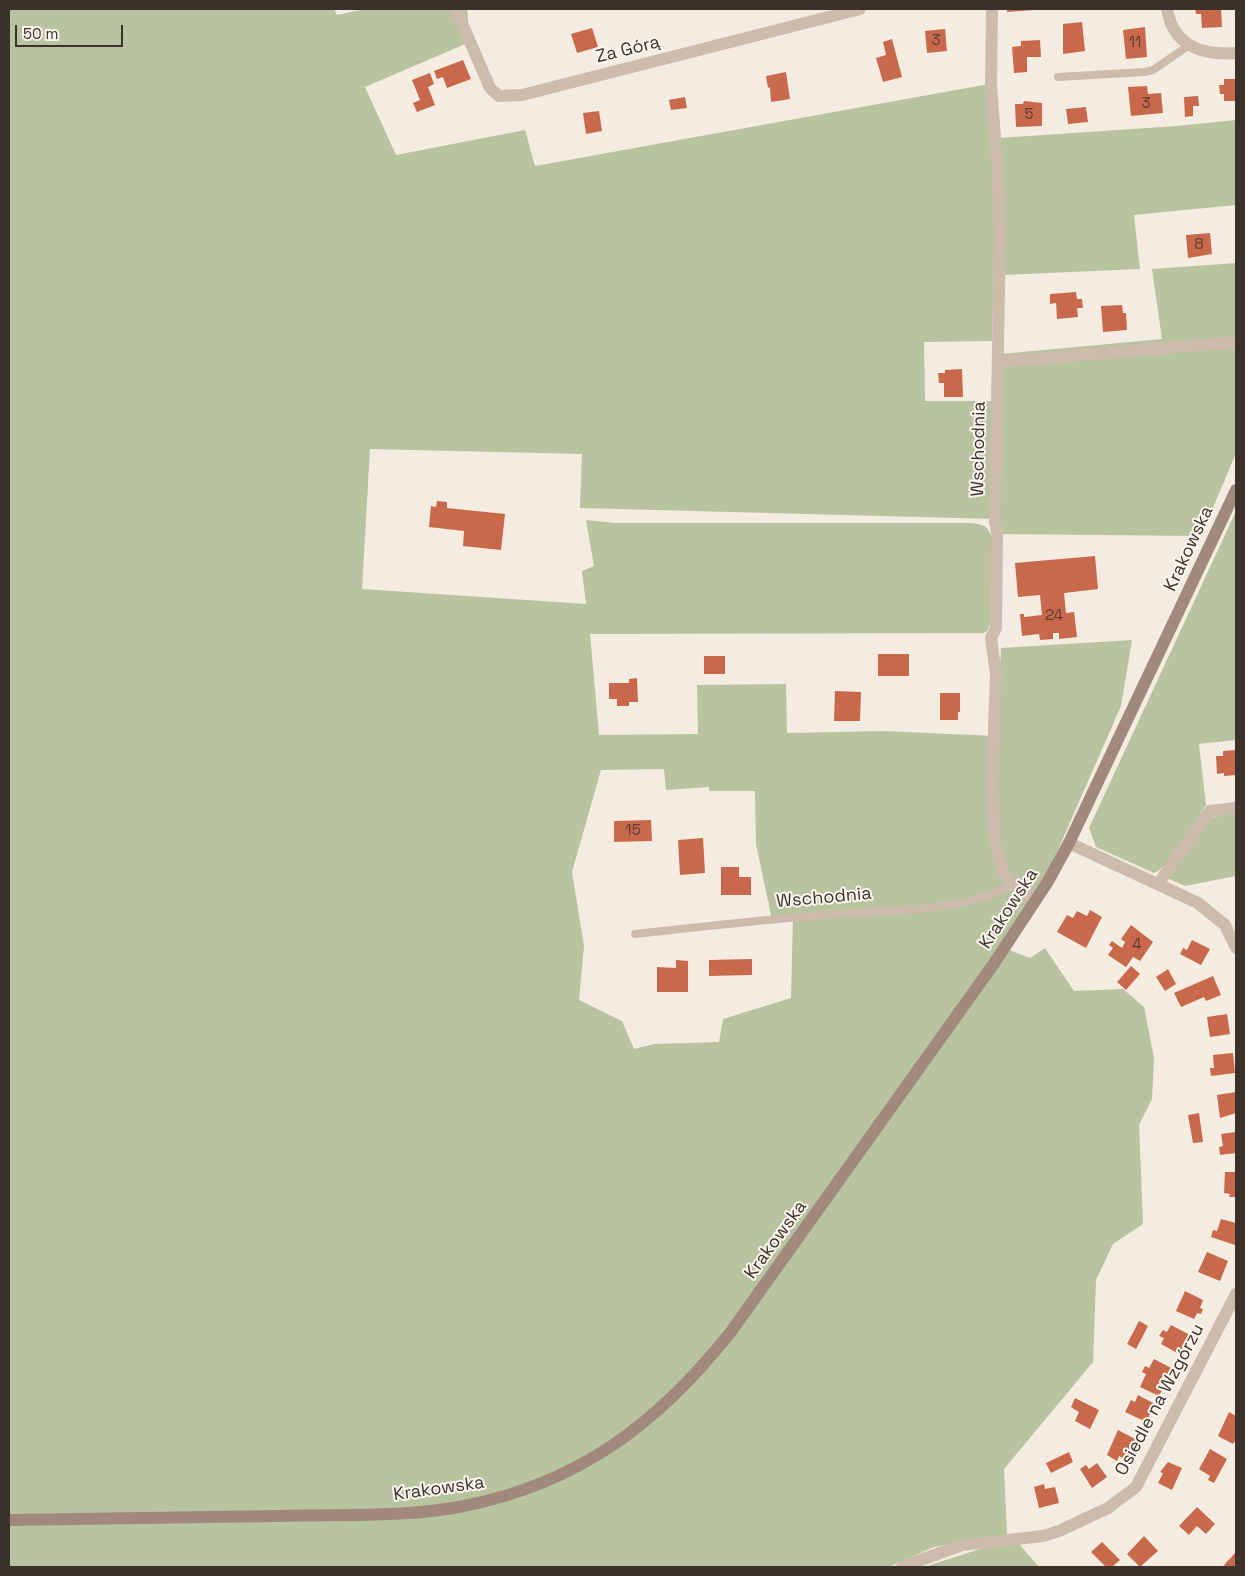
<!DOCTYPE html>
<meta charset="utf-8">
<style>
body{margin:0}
#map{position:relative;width:1245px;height:1576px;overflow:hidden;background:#f4ebe1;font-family:"Space Grotesk",sans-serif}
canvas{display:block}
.frame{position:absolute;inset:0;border:10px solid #3b302b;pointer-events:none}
.scale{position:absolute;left:15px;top:25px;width:108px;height:22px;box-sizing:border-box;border:2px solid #3b302b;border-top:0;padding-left:6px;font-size:15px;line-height:18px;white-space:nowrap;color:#3b302b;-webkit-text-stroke:4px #fbf5ee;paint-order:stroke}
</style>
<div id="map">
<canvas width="1245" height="1576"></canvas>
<div class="frame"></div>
<div class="scale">50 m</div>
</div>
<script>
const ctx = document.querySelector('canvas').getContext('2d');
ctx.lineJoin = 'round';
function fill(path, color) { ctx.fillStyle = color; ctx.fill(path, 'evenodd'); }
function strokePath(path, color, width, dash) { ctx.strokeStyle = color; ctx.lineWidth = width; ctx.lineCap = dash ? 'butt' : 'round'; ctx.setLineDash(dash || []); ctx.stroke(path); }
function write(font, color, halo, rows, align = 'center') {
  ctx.font = font + ' "Space Grotesk",sans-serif'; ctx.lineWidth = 4; ctx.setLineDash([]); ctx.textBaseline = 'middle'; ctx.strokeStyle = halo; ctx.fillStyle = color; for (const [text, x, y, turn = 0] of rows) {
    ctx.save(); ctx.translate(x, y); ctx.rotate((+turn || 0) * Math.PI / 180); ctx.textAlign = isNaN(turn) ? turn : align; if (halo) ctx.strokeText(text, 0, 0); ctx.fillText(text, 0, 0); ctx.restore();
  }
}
fill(new Path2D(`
 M9,9H334L337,15L365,9H467L470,42L365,87L396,155L525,130L535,166L989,84L996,191L992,341L924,342L925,401H992L1001,354L1162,339L1152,269L1236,263V453L1201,536L997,534L995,519L580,508L582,454L370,449L362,589L586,604L582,571L594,566L586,520L615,523H972C984,525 988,526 992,538L990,624L987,631L983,633L590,634L599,735L698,734L697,685L786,684L787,733L884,731L994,736L997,735L1001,648L1132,640L1121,706L1036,900L1004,948L1030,958L1045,948L1074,991L1123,989L1144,1007L1154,1058L1152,1099L1139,1125L1143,1224L1113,1244L1096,1280L1093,1362L1004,1469L1007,1535L934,1547L889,1567H9ZM664,769L666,790L709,787V791H755L756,844L772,920L793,918L791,998L723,1019L719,1042L654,1044L634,1049L622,1021L579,1000L584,946L572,872L601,770Z
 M1236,120V205L1134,215L1140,269L1002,275L999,138L1177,126Z
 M1236,511V740L1199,744L1206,805C1195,821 1171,867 1154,873L1096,847L1089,828Z
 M1236,812V876L1185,886L1167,878L1210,818Z
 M1014,1538L1039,1567H924Z`), '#b8c4a0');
fill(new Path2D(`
 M1007,9H1034V10L1007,12Z
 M1195,9H1221L1222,27L1202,28L1201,14H1196Z
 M1082,22L1085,51L1063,54V24Z
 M1145,27L1147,57L1126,59L1123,30Z
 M592,28L598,47L577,53L571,34Z
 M945,29L947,51L927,53L925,31Z
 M892,39L902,77L883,82L876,58L886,55L883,42Z
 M1040,40L1041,57H1027V72L1014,73L1012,47L1021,46V41Z
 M463,60L471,79L447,88L443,77L437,79L434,71Z
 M786,72L790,99L771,102L770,87L768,88L766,76Z
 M430,73L434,84L428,87L435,105L417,112L413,103L420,100L412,80Z
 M1224,79H1236V101H1224V94H1220L1219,85H1224Z
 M1147,86L1148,94L1161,93L1163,113L1131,116L1128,87Z
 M1198,96L1199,106H1193V116L1185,117L1184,97Z
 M685,97L687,108L671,110L669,100Z
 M1024,101L1042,103V126L1016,127L1015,104H1023Z
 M1086,107L1088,122L1068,124L1066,109Z
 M599,111L602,131L586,134L583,113Z
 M1210,233L1212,254L1188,258L1186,235Z
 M1076,292L1077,299H1082L1083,308H1077L1078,317L1057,319L1056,303L1050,304V294Z
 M1122,305L1123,313H1126L1127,330L1103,332L1101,306Z
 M962,369L963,397H944V383H939L938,373H945V370Z
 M437,501L447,502V508L505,514L501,550L463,546L464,531L429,527L431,506L436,507Z
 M1095,556L1098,589L1064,593L1066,613L1074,612L1077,637L1059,639V633H1053V639L1040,640L1039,634L1022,636L1020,614H1024V617L1042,615L1040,595L1018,597L1015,563Z
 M878,654H909V676H878Z
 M704,656H725V674H704Z
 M637,678L638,702H629V706H617V699H609V683H629V679Z
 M835,691L861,692L860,721H834Z
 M940,693H960V712H958V720H940Z
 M1236,750V775L1224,776V773L1217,774L1216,756H1223V751Z
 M651,820L652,841L614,842V821Z
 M703,838L705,873L680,875L678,840Z
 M721,867H739V877H751V895H721Z
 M1090,910L1102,917L1086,948L1057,932L1067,915L1073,918L1077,911L1087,916Z
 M1131,925L1153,942L1140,961L1133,957L1126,967L1108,955L1113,948L1109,945L1112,941L1122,948L1125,942L1121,939Z
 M1192,940L1210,949L1201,965L1180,954L1183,948L1187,950Z
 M752,959V975L709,976V960Z
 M676,960L688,961V992H657V967L676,968Z
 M1131,966L1140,974L1126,990L1117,982Z
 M1168,969L1176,984L1165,991L1156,977Z
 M1213,976L1221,995L1206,1001L1204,997L1181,1007L1174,993Z
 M1227,1014L1230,1034L1210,1037L1207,1017Z
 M1233,1053L1235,1073L1211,1076L1210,1068H1214L1213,1055Z
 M1236,1092V1113L1220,1118L1217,1095Z
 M1199,1113L1203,1142L1193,1143L1188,1115Z
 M1236,1132V1153L1220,1155L1219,1147L1223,1146L1221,1134Z
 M1225,1172H1236V1197H1229L1230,1194L1224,1193Z
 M1221,1219L1236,1223L1235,1245L1211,1237L1213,1230L1217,1231Z
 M1207,1252L1228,1261L1220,1281L1198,1272Z
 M1185,1291L1203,1300L1200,1308L1203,1309L1201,1314L1197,1313L1194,1319L1176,1311Z
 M1139,1321L1148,1326L1136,1349L1127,1344Z
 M1171,1325L1190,1335L1179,1354L1161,1344L1164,1338L1159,1336L1163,1330L1167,1332Z
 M1154,1359L1173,1369L1159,1396L1140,1387L1146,1374L1142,1372L1145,1366L1149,1368Z
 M1138,1395L1155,1404L1146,1422L1125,1412L1131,1400L1135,1402Z
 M1075,1398L1099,1410L1090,1429L1075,1421L1079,1412L1071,1407Z
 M1229,1412L1236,1416V1440L1233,1444L1218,1436Z
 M1118,1430L1137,1440L1127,1460L1119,1456L1117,1461L1107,1455Z
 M1210,1449L1227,1459L1214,1483L1208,1480L1210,1476L1199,1469Z
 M1069,1452L1073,1462L1051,1473L1046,1463Z
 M1168,1462L1182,1468L1172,1490L1158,1483L1163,1473L1160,1472Z
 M1097,1463L1107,1477L1092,1488L1080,1469L1086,1465L1089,1469Z
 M1044,1484L1045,1489L1055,1487L1059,1503L1039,1508L1034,1487Z
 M1197,1507L1215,1524L1206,1534L1197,1526L1189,1535L1179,1526Z
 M1144,1536L1158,1551L1140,1567L1127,1554Z
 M1102,1542L1120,1560L1112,1567H1106L1091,1552Z
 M1236,1552V1567H1226L1224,1565Z`), '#c8694b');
strokePath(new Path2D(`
 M1058,77L1145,72L1153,70L1188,46
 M635,934C698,927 761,920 824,915C882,910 963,913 1013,884`), '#cdbbac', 8);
strokePath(new Path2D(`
 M456,9L490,88L499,96L522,95L860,9
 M992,9L991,85L998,178L1000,233L995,519L997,534L996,628L991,638L996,675L992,784L995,842L1003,873L1013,884L1036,900
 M1167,9C1173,46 1203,56 1236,53
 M999,362L1236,342
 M1069,843L1198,903L1225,925L1236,948
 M1158,884L1210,811L1236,808
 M902,1567L962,1545L1043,1536L1059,1531L1108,1508L1136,1487L1236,1294`), '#cdbbac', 12);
strokePath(new Path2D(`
 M9,1520C98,1519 187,1517 276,1516C338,1514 403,1518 464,1506C580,1483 658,1423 730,1333L995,962L1047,883L1069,843L1236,490`), '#a18a7d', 12);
write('15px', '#5e3e33', null, [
 ["3",936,41],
 ["11",1135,43],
 ["3",1146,104],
 ["5",1029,115],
 ["8",1199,245],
 ["24",1054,616],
 ["15",633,831],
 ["4",1137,945]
]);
write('18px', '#3b302b', '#fbf5ee', [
 ["Za Górą",628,50,-14],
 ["Wschodnia",979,449,-89],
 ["Krakowska",1189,549,-65],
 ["Wschodnia",824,898,-5],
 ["Krakowska",1009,909,-57],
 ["Krakowska",776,1240,-54],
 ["Osiedle na Wzgórzu",1160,1400,-62],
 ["Krakowska",439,1489,-8]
]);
</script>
